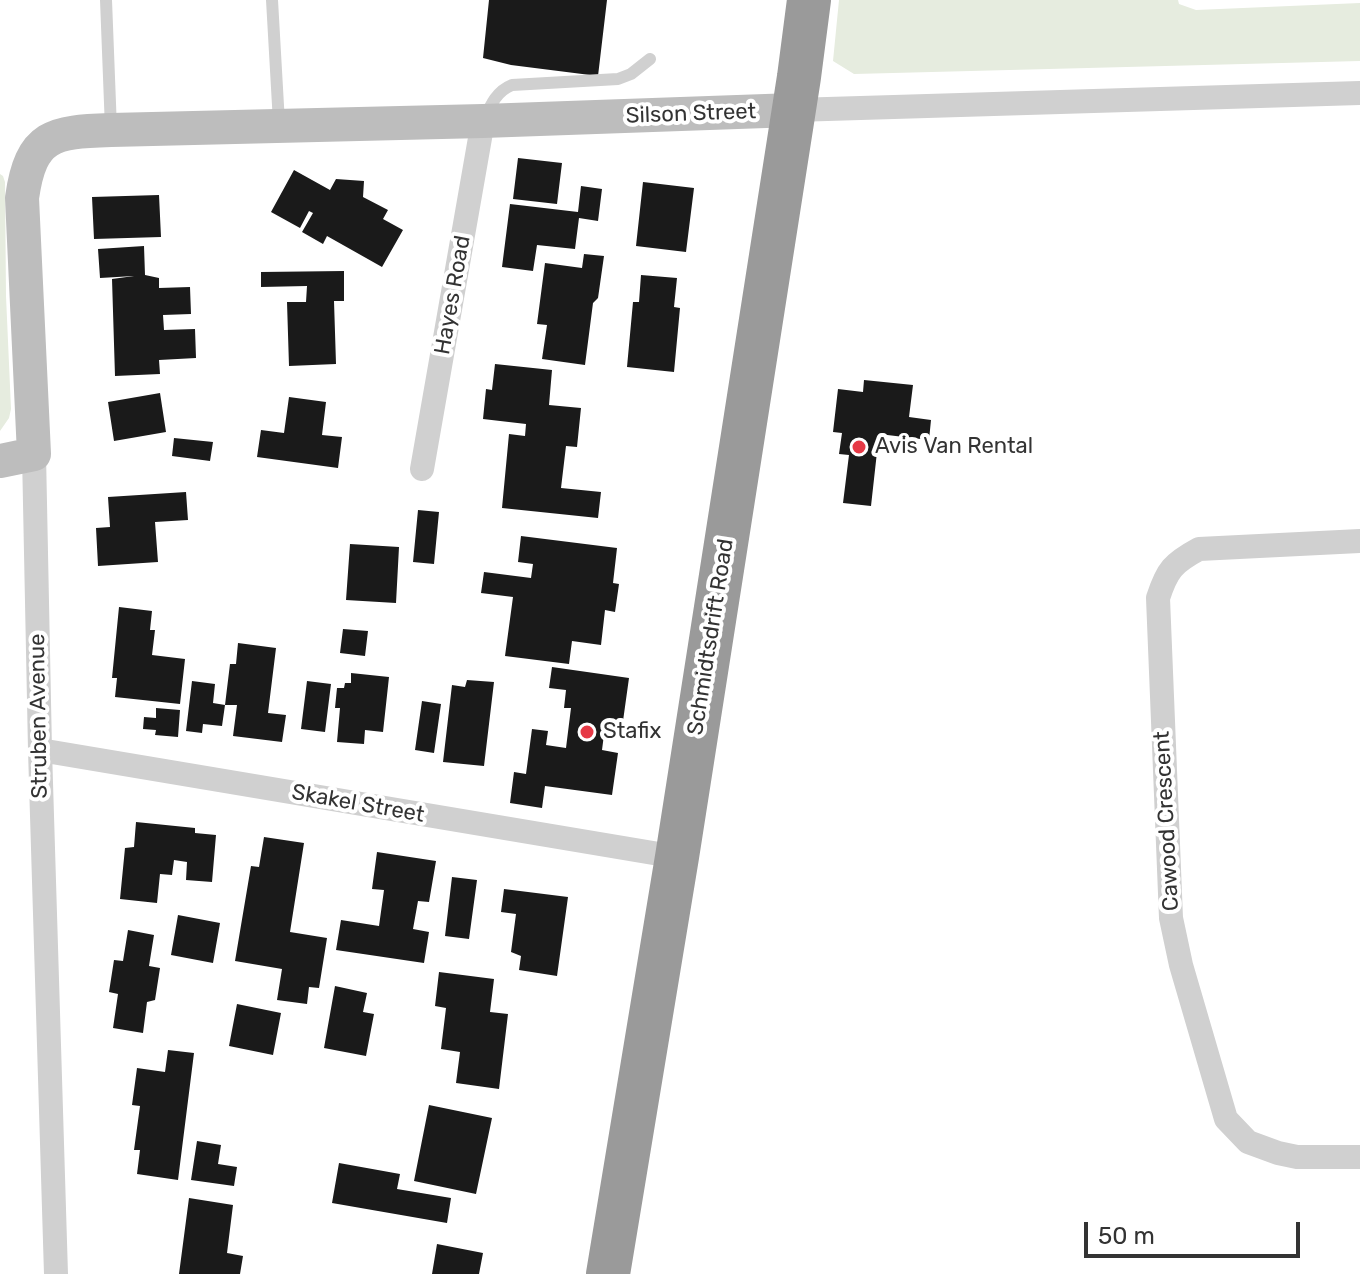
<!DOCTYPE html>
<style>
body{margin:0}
#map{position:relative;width:1360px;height:1274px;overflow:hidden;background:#fff;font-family:Rubik,sans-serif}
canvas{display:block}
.scale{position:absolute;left:1084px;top:1222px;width:216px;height:36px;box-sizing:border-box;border:4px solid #333;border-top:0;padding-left:10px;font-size:24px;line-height:28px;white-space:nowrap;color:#333;-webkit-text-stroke:6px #fff;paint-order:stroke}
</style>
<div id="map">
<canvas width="1360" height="1274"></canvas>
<div class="scale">50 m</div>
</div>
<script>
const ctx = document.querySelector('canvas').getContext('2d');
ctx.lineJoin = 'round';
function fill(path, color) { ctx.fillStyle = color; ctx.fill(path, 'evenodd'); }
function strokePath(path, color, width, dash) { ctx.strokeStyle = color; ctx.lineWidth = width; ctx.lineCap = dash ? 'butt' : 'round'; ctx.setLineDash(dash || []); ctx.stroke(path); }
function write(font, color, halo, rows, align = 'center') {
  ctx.font = font + ' Rubik,sans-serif'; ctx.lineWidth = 8; ctx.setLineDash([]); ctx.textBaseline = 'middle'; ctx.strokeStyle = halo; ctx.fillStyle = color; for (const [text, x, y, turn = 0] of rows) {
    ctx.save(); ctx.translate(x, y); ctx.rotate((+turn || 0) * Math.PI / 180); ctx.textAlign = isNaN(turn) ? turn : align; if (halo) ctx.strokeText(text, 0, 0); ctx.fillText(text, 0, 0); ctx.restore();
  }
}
fill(new Path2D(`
 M839,0H1178L1179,4L1196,10L1360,3V61L854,74L833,61Z
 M0,174L3,176L5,182L6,296L11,409L9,418L0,431Z`), '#e6ecdf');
fill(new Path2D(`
 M489,0H607L598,76L511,65L483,58Z
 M518,158L562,163L557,204L513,199Z
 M294,170L330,190L336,179L364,181L363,197L388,210L383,219L403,230L382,267L327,236L323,244L302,232L313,213L309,211L300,228L271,212Z
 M643,182L694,188L686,252L636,246Z
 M581,186L602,189L598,221L579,218L575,249L537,245L533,271L502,267L510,204L578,212Z
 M159,195L161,237L94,239L92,197Z
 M144,246L145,275L159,278V288L190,287L191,314L163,315L164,330L195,329L196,358L159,360L160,374L115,376L112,279L134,276L100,278L98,249Z
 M584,254L604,256L598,298L593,303L585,365L542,359L547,325L537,324L545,263L582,268Z
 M344,271V301H334L336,364L289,366L287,302H306L307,286L261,287V272Z
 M641,275L677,278L674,307L680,308L674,372L627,367L633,302H639Z
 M495,364L552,370L549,405L581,408L577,447L566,446L561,488L601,492L598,518L502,508L509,434L525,436L526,424L483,419L486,389L492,390Z
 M864,380L913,385L909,417L931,420L929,440L879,434L871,506L843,503L849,455L839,454L842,433L833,432L838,389L863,392Z
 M160,393L166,432L114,441L108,402Z
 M289,397L326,402L322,435L342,437L338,468L257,457L261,430L284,433Z
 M174,438L213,442L210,461L172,456Z
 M186,492L188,520L155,522L158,562L98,566L96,528L110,527L108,497Z
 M418,510L439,512L434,564L413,562Z
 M521,536L617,548L613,583L619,584L615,612L605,610L601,645L572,641L569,664L505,656L513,597L481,593L484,572L531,578L533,564L518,562Z
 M350,544L399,547L396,603L346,600Z
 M119,607L152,611L150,630H155L152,655L185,659L180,704L115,697L117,678H112Z
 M343,629L368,631L365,656L340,653Z
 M238,643L276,648L268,713L286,715L282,742L233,736L237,705H225L230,664H236Z
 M552,667L629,678L623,721L606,719L602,750L618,753L612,795L545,786L542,808L510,803L514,772L526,774L532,729L548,731L546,745L566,748L571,708H564L566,690L549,688Z
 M351,673L389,677L383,732L365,730L364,744L337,742L340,708H335L337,688H344L345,683H351Z
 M467,680L494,682L484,766L443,762L452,685L465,687Z
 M192,681L215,684L213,703L225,705L222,726L203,724L202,733L186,731Z
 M307,681L331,684L325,732L301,729Z
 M422,701L441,704L434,753L415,750Z
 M156,708L180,710L178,737L155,735L156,730L143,729L144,717L156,718Z
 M136,822L195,828V833L216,835L212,882L186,880L187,862L174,860L172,875L160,874L157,903L120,899L125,848L134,847Z
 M264,837L304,843L290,932L327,938L319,988L309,987L307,1004L277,1000L282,969L235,961L251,866L259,867Z
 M377,852L436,861L429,902L418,901L413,929L429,932L424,963L336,950L341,920L379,926L384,890L372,889Z
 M452,877L477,880L469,939L445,936Z
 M504,889L568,897L557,976L519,970L521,956L511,952L516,914L501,912Z
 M178,915L220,923L213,963L171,955Z
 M128,930L154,935L149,966L160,968L155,1000L147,1002L143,1033L113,1028L118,994L109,992L114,960L123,961Z
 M439,972L494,979L490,1012L508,1014L499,1089L456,1083L460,1052L441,1049L446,1008L435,1006Z
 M335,986L367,993L363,1012L374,1014L366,1056L324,1048Z
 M237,1004L281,1013L273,1055L229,1046Z
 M168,1050L194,1053L178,1180L137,1174L140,1150H134L140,1106L132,1105L137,1068L165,1072Z
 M429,1105L492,1118L476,1194L414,1181Z
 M197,1141L221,1145L218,1164L237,1167L234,1186L191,1180Z
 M339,1163L400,1174L397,1189L451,1198L447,1223L332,1203Z
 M189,1198L233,1205L227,1253L243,1256L240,1274H179Z
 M437,1244L483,1253L479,1274H432Z`), '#1a1a1a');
strokePath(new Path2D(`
 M106,0L111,129
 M272,0L279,123
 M485,118C491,104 497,91 512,85L618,79L631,74L650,59`), '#d0d0d0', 12);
strokePath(new Path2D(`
 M794,110L1360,93
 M34,454L40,750L56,1274
 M422,469L483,121
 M1360,541L1199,549C1173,563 1167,570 1158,598L1171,918L1181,965L1226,1119L1248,1142L1278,1153L1297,1157H1360
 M40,750L677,857`), '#d0d0d0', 24);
strokePath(new Path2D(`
 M0,461L34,454L22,198C31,134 53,132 111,130L483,121L794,110`), '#bdbdbd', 34);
strokePath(new Path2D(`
 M608,1274L677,857L799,77L809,0`), '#9a9a9a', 44);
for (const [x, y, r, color] of [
 [859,447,8,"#e63946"],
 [587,732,8,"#e63946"]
]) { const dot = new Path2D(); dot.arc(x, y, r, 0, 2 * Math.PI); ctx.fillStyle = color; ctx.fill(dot); strokePath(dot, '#fff', 3); }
write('22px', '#333', '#fff', [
 ["Silson Street",691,114,-2],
 ["Hayes Road",453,295,-80],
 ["Schmidtsdrift Road",711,637,-81],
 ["Struben Avenue",39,716,-91],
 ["Skakel Street",358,804,10],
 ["Cawood Crescent",1167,821,-93]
]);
write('22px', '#333', '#fff', [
 ["Avis Van Rental",875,447],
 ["Stafix",603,732]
], 'left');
</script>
